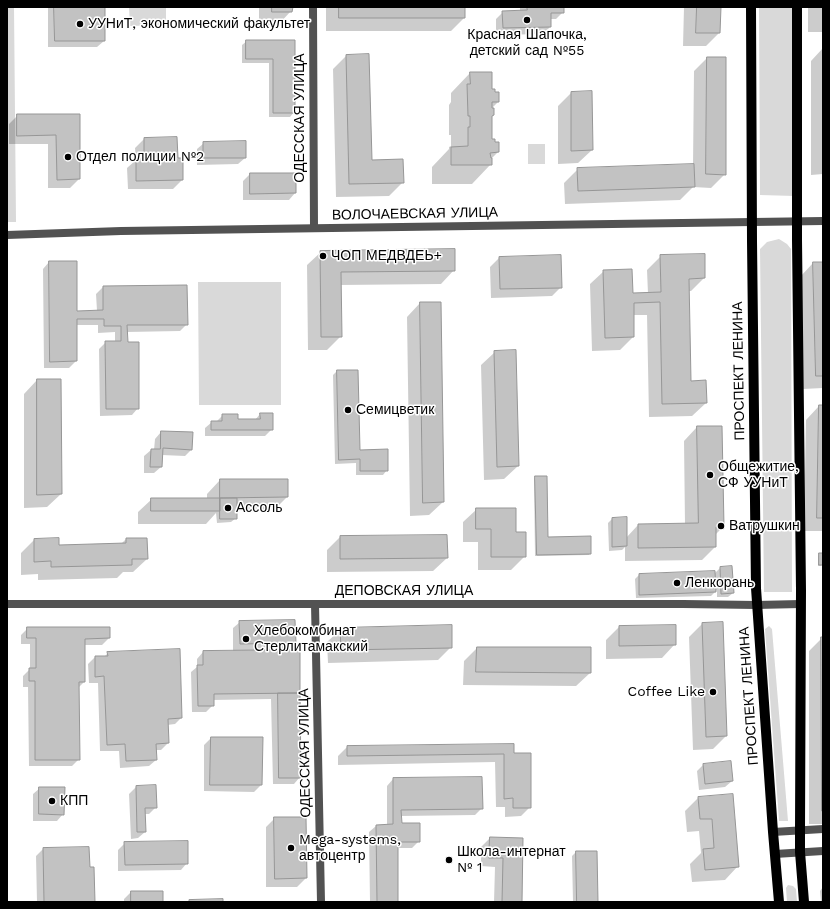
<!DOCTYPE html>
<meta charset="utf-8">
<style>
body{margin:0}
#map{position:relative;width:830px;height:909px;overflow:hidden;background:#fff;font-family:"Work Sans",sans-serif}
canvas{display:block}
.frame{position:absolute;inset:0;border:8px solid #000;pointer-events:none}
</style>
<div id="map">
<canvas width="830" height="909"></canvas>
<div class="frame"></div>
</div>
<script>
const ctx = document.querySelector('canvas').getContext('2d');
ctx.lineJoin = 'round';
function fill(path, color) { ctx.fillStyle = color; ctx.fill(path, 'evenodd'); }
function strokePath(path, color, width, dash) { ctx.strokeStyle = color; ctx.lineWidth = width; ctx.lineCap = dash ? 'butt' : 'round'; ctx.setLineDash(dash || []); ctx.stroke(path); }
function write(font, color, halo, rows, align = 'center') {
  ctx.font = font + ' "Work Sans",sans-serif'; ctx.lineWidth = 3; ctx.setLineDash([]); ctx.textBaseline = 'middle'; ctx.strokeStyle = halo; ctx.fillStyle = color; for (const [text, x, y, turn = 0] of rows) {
    ctx.save(); ctx.translate(x, y); ctx.rotate((+turn || 0) * Math.PI / 180); ctx.textAlign = isNaN(turn) ? turn : align; if (halo) ctx.strokeText(text, 0, 0); ctx.fillText(text, 0, 0); ctx.restore();
  }
}
fill(new Path2D(`
 M7,7H14L16,222H7Z
 M129,7H166V25L130,26Z
 M759,7H792L795,196L760,195Z
 M528,144H545V164H528Z
 M779,239L787,244L791,249L792,592H764L760,249L767,242Z
 M198,282H281V405H199Z
 M769,626L772,629L788,821H779L765,629Z
 M788,885L793,886L796,889L797,902H787L786,888Z`), '#d9d9d9');
fill(new Path2D(`
 M48,7H104V41L97,47H48Z
 M259,7H291V11L278,25H259Z
 M326,7H464V18L451,31H326Z
 M520,7H563V12L556,19H550V27L543,34L496,35V19L503,12H520Z
 M684,7H720L719,33L706,46H683Z
 M808,7H823V32H808Z
 M247,41H294V112L290,117H269V63H242V45Z
 M823,48V174L811,175V61Z
 M346,56L371,161L403,182L389,196L336,197L333,69Z
 M707,58H725V174L711,188L693,187L680,200L565,204L564,183L578,169L693,165L694,71Z
 M470,73L494,93H498V102L491,109L493,115L491,117V140L498,152L491,159V164L472,184H432V167L449,149V147L451,146V135H449V105L451,102V93Z
 M591,92L592,150L578,163L558,164V106L571,93Z
 M18,115H79V179L70,188H48V144H9V124Z
 M144,139L182,180L173,189H128L127,168L136,160L135,148Z
 M204,143L245,158L238,164L197,165V149Z
 M250,174H295V193L289,200H243V181Z
 M321,252L454,270L441,284L340,285L341,336L327,350H308L307,265Z
 M661,256L704,278L691,291H688L690,382L706,403L692,416L649,417L647,315H633V337L620,350L592,351L590,284L604,271L632,294H648L647,270Z
 M499,258L561,287L552,296L491,298L490,267Z
 M49,262L76,312L97,311L96,294L103,287L187,324L180,331L127,332V343L138,408L132,415L100,416L99,349L106,342H115V332L98,333V325H76V361L69,368H44L43,269Z
 M813,263H823V388L803,389L800,277Z
 M420,303H440L443,502L429,515L410,516L407,317Z
 M495,352L518,466L504,479L484,480L481,365Z
 M337,371L359,451L387,470L383,475H356V463L335,464L333,375Z
 M37,380L61,494L47,507L24,508V394Z
 M819,406H823V531H804L806,420Z
 M260,414L272,429L265,436H205V428L212,422H216L223,415L237,420H255Z
 M697,427L723,527L715,535V547L702,560L625,561V547L622,550L609,551L608,523L612,519L626,538L638,525H685L684,441Z
 M161,432L191,450L185,456L162,455L161,467L154,473H144V456L151,450H154L155,439Z
 M535,477L547,538L590,553L589,555L535,556L534,479Z
 M220,480L287,497L274,510L236,511V518L231,522L217,523L216,513L206,524H138V512L152,499H207V494Z
 M477,509L515,533L525,556L511,570H478V542H463V522Z
 M340,537L447,558L433,571L327,572V550Z
 M126,539L147,559L133,572H123L117,578L38,580V574L21,575V553L34,540L58,546L121,544Z
 M820,554L823,564L821,566H818V556Z
 M720,568L733,593L728,597H717V590L711,596L636,598L635,579L639,575L715,573Z
 M240,622L295,643L286,651L300,777L294,784H273L271,699L213,700V705L206,712H192L191,672L197,667V659L203,652H233V628Z
 M702,624L726,736L713,749L693,750L689,637Z
 M619,627L675,644L662,658L606,659V640Z
 M28,628L109,638L102,645H84V682L78,688L79,759L72,766H29L28,687H23V676L30,669V644H21V635Z
 M341,629L451,647L438,660L328,663L327,642Z
 M822,638H823V824H809V651Z
 M477,648L590,673L576,686L463,685L464,661Z
 M108,653L181,718L175,724L167,725L168,743L161,750H155L156,760L149,766L120,768L119,751H100L98,683H89L88,664L95,657H104Z
 M211,738H262L261,785L254,792L204,791V745Z
 M347,747L513,754L530,807L521,816L505,817V807H496L495,762L338,765V756Z
 M703,765L732,781L725,787L699,790L697,771Z
 M393,779L482,808L475,815L401,816V824L419,841L412,848H397V902H370L369,832L376,826L387,825V786Z
 M155,786L156,807L149,814H144L145,832L138,838L131,839L129,794L136,787Z
 M40,788L63,814L57,821H33V794Z
 M732,795L738,866L725,880L692,882L690,864L701,853L699,831L687,832L685,811L698,798Z
 M275,818L306,878L297,887H266V827Z
 M490,838L522,839L521,902H494L495,867L481,866V847Z
 M125,843L187,863L181,870L118,871V850Z
 M88,848L89,868L94,902H37L36,856L43,849Z
 M576,852L597,902H573L572,856Z
 M823,887V902H821L820,891Z
 M131,892L162,902H124V899Z`), '#0003');
const building = new Path2D(`
 M54,7H105V41H55Z
 M272,7H293L292,12H272Z
 M339,7H465V18H339Z
 M527,7H564V13H551V27L503,28L502,11L527,10Z
 M697,7H721L720,33H696Z
 M246,40H295V113H273V59H246Z
 M369,54L372,160L403,159L404,183L349,184L346,55Z
 M707,57H726V175L706,174Z
 M470,72H492V89H495V92H499V102H492V108H494V115L492,116V139H495V142H499V152L490,153L491,158H492V165H451V147L468,146V127H470V116H468L467,84H470Z
 M592,91L593,150L571,151V92Z
 M17,114H80V179L57,180L56,135L17,136Z
 M177,137L178,158H183V180L136,181V158H144V138Z
 M246,141V158H203V142Z
 M694,164L695,187L578,191L577,168Z
 M250,173H296V193L250,194Z
 M455,249V271L341,272L342,337H321L320,251Z
 M705,254V278L689,279L691,381L706,380L707,403L662,404L660,302L634,303V337L605,338L603,270L632,269L633,293L661,292L660,255Z
 M561,255L562,288L500,289L499,257Z
 M49,261H77V311L103,310V286L187,285L188,325H127L128,342H139V409H106L105,341H121V326H104V319H77V361L50,362Z
 M813,262H823V376H816Z
 M420,302H441L444,502L423,503Z
 M516,350L519,466L497,467L494,351Z
 M337,370H358L360,450L388,449V471H360V459L339,460Z
 M37,379H61L62,494L37,495Z
 M819,405H823V518H817Z
 M260,413H273V430H211V421H222V414H238V419H260Z
 M697,426H722L724,527H716V547L638,548V524L698,523Z
 M161,431L193,432L192,450L163,448L162,467H150L151,449H160Z
 M535,476H547L548,537L591,536V554L537,555Z
 M220,479H288V497L220,498Z
 M151,498H220V511H151Z
 M220,498H237V519H220Z
 M476,508H516V532H526V557H491V529H476Z
 M627,517V546L612,547V518Z
 M447,535L448,558L340,559V536Z
 M59,538V545L126,543V538H147L148,559H132V565L51,567V561L34,562V539Z
 M819,553H823V565H819Z
 M732,566L734,593L721,594L720,567Z
 M715,571L716,592L639,595V574Z
 M295,620L296,643L240,644L239,621Z
 M723,622L727,736L706,737L702,623Z
 M452,625V648L341,650L340,628Z
 M676,625V645L619,646V626Z
 M27,627H110V638L85,639V682H79L80,760H35V681H29V668H36V638H27Z
 M821,637H823V811H822Z
 M477,647H591V673L476,672Z
 M180,649L182,718L168,719L169,743L156,744L157,760L126,761L125,744L107,745L104,676L95,677V656H108L107,652Z
 M300,650V693L214,694V706H198L197,665H203V651Z
 M278,693H300L301,778H279Z
 M211,737H263L262,785H210Z
 M514,744V753H531V808H513V798L504,799V754L347,756V746Z
 M731,761L733,781L705,784L703,764Z
 M482,777L483,809L401,810L402,823H420V842H398V902H421H377L376,825L393,824V778Z
 M156,785L157,808H145L146,832H137L136,786Z
 M39,787H65L64,815L39,814Z
 M733,794L739,867L705,870L703,849L714,848L712,819H700L698,797Z
 M274,817H306L307,878L275,879Z
 M490,837L523,838L522,902H502L503,858H489Z
 M188,841V864L125,865L124,842Z
 M89,847L90,867H94L95,902H44L43,848Z
 M576,851H597L598,902H577Z
 M131,891H163V902H131Z
 M223,899V902H189V900Z`);
fill(building, '#c2c2c2');
strokePath(building, '#969696', 1);
strokePath(new Path2D(`
 M313,7L314,228
 M7,604H683L756,605L801,604
 M315,604L321,902`), '#525252', 8);
strokePath(new Path2D(`
 M7,235L121,231L823,221
 M773,832L823,829
 M775,854L823,851`), '#525252', 8);
strokePath(new Path2D(`
 M751,7L752,241L756,588L773,832L779,902
 M797,7V240L801,590L800,830V852L804,902`), '#000', 10);
for (const [x, y, r, color] of [
 [527,20,4,"#000"],
 [80,24,4,"#000"],
 [68,157,4,"#000"],
 [323,256,4,"#000"],
 [348,410,4,"#000"],
 [710,475,4,"#000"],
 [228,508,4,"#000"],
 [721,526,4,"#000"],
 [677,583,4,"#000"],
 [246,639,4,"#000"],
 [713,692,4,"#000"],
 [52,801,4,"#000"],
 [291,848,4,"#000"],
 [449,860,4,"#000"]
]) { const dot = new Path2D(); dot.arc(x, y, r, 0, 2 * Math.PI); ctx.fillStyle = color; ctx.fill(dot); strokePath(dot, '#fff', 1.5); }
write('14px', '#000', '#fff', [
 ["УУНиТ, экономический факультет",88,24],
 ["Красная Шапочка,",527,35,"center"],
 ["детский сад №55",527,51,"center"],
 ["Отдел полиции №2",76,157],
 ["ЧОП МЕДВДЕЬ+",331,256],
 ["Семицветик",356,410],
 ["Общежитие,",718,467],
 ["СФ УУНиТ",718,483],
 ["Ассоль",236,508],
 ["Ватрушкин",729,526],
 ["Ленкорань",685,583],
 ["Хлебокомбинат",254,631],
 ["Стерлитамакский",254,647],
 ["Coffee Like",705,692,"right"],
 ["КПП",60,801],
 ["Mega-systems,",299,840],
 ["автоцентр",299,856],
 ["Школа-интернат",457,852],
 ["№ 1",457,868]
], 'left');
write('14px', '#000', '#fff', [
 ["ОДЕССКАЯ УЛИЦА",300,118,-90],
 ["ВОЛОЧАЕВСКАЯ УЛИЦА",415,214,-1],
 ["ПРОСПЕКТ ЛЕНИНА",739,371,-91],
 ["ДЕПОВСКАЯ УЛИЦА",404,591],
 ["ПРОСПЕКТ ЛЕНИНА",749,696,-94],
 ["ОДЕССКАЯ УЛИЦА",305,753,-91]
]);
</script>
